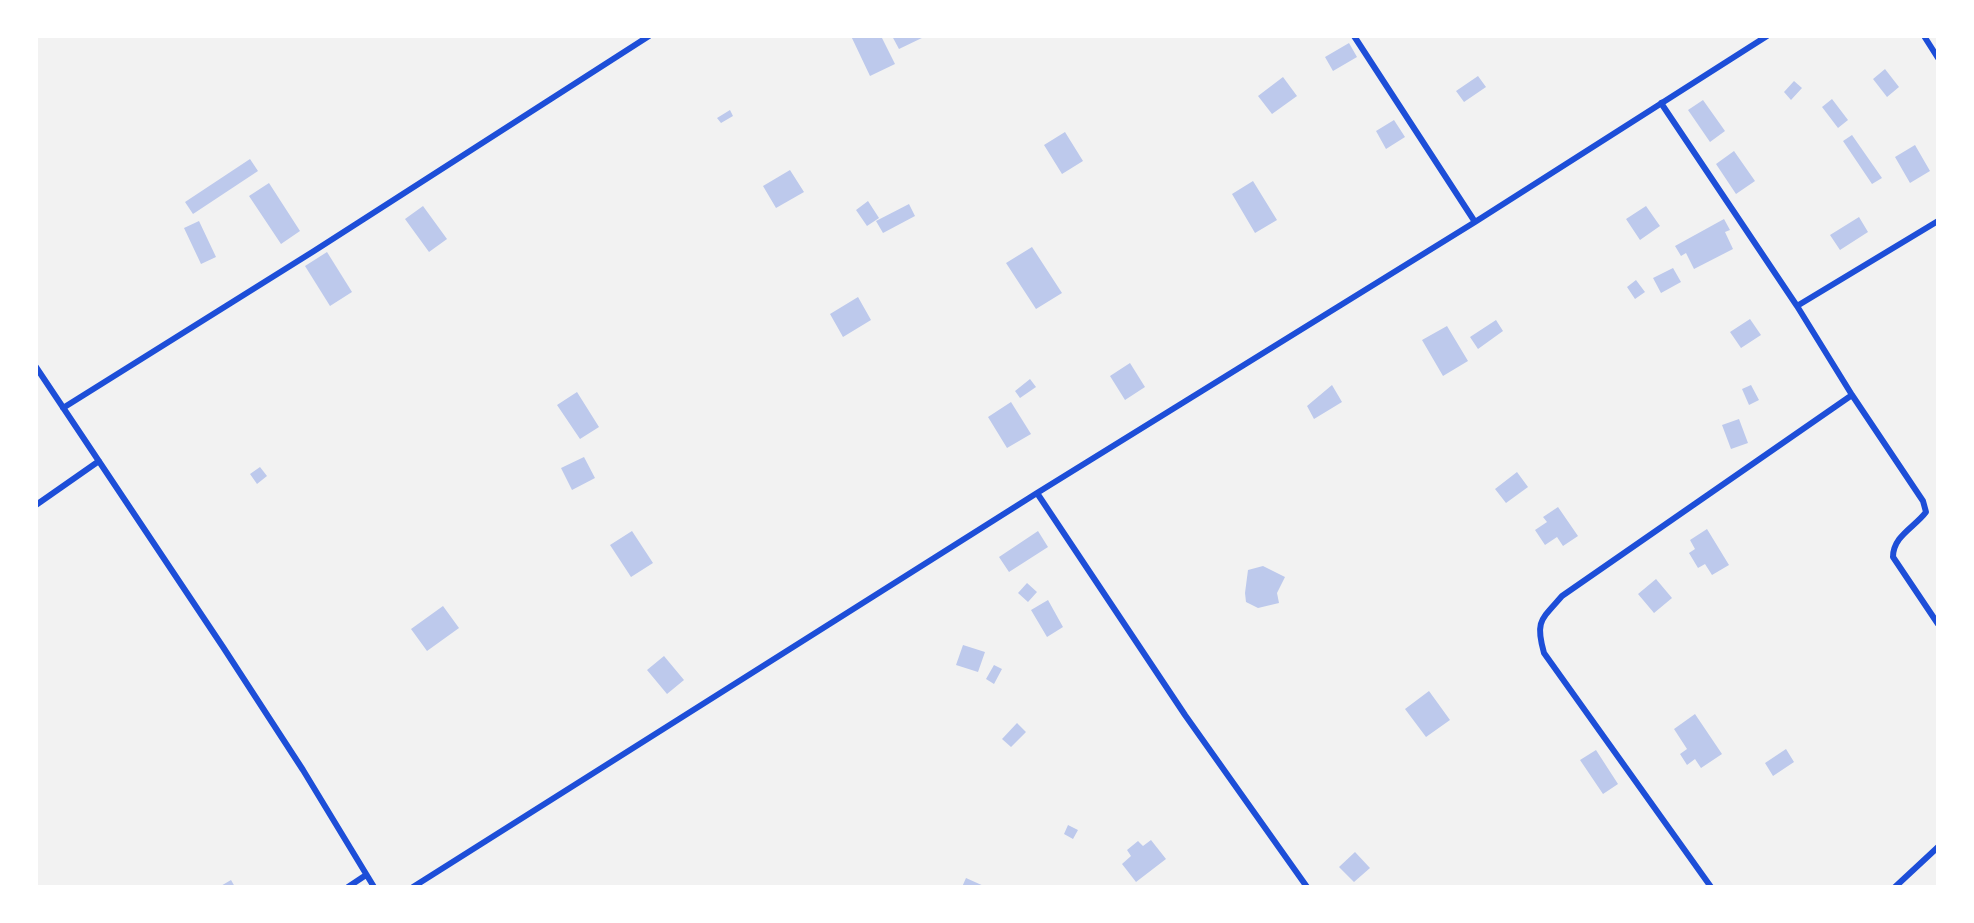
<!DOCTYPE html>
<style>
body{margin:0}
#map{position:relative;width:1974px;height:923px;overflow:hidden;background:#f2f2f2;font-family:Karla,sans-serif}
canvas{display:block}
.frame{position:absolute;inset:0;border:38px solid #fff;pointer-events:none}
</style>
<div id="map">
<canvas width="1974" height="923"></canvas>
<div class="frame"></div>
</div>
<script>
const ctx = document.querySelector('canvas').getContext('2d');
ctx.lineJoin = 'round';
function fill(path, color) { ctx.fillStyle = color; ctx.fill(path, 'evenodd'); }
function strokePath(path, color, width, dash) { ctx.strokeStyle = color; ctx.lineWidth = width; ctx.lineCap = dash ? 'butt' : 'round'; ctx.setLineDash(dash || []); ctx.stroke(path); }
fill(new Path2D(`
 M851,36H881L895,64L870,76Z
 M892,36H926L899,49Z
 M1349,43L1357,57L1333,71L1325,57Z
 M1885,69L1899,87L1887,97L1873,79Z
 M1478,76L1486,87L1464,102L1456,91Z
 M1283,77L1297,96L1272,114L1258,96Z
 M1794,81L1802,88L1791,100L1784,92Z
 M1832,99L1848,120L1838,128L1822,107Z
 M1703,100L1725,131L1710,142L1688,110Z
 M730,110L733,116L721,123L717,118Z
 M1394,120L1405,137L1386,149L1376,131Z
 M1065,132L1083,161L1062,174L1044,145Z
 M1852,135L1882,178L1872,184L1843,141Z
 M1915,145L1930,171L1910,183L1895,157Z
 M1734,151L1755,181L1736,194L1716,164Z
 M250,159L258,171L193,214L185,202Z
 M790,170L804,192L776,208L763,186Z
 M1253,181L1277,220L1255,233L1232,194Z
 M269,183L300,231L281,244L249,196Z
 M868,201L879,218L867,226L856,210Z
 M909,204L915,216L883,233L876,221Z
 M423,206L447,239L429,252L405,219Z
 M1646,206L1660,226L1640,240L1626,219Z
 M1859,217L1868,232L1840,250L1830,235Z
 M1724,219L1730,230L1725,232L1733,249L1694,269L1686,253L1681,256L1675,246Z
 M199,221L216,257L201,264L184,228Z
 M1032,247L1062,293L1036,309L1006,263Z
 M327,252L352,292L330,306L305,266Z
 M1673,268L1681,282L1661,293L1653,278Z
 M1636,280L1645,292L1635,299L1627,287Z
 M858,297L871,320L843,337L830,314Z
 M1750,319L1761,335L1741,348L1730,332Z
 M1496,320L1503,331L1478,349L1470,337Z
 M1447,326L1468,361L1443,376L1422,340Z
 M1130,363L1145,387L1125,400L1110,376Z
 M1030,379L1036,387L1020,398L1015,391Z
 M1332,385L1342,402L1314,419L1307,406Z
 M1751,385L1759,400L1749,405L1742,389Z
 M577,392L599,427L580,439L557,405Z
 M1011,402L1031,434L1007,448L988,417Z
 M1739,419L1748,443L1731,449L1722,425Z
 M584,457L595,478L572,490L561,468Z
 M260,467L267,476L257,484L250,474Z
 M1517,472L1528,487L1506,503L1495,489Z
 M1558,507L1578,536L1563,546L1557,537L1545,545L1535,530L1547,522L1543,517Z
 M1707,529L1729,565L1712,575L1705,564L1698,568L1689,553L1695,549L1690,540Z
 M632,531L653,563L631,577L610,545Z
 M1038,531L1048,547L1009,572L999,557Z
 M1263,566L1285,577L1277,593L1279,603L1258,608L1246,602L1245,593L1248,570Z
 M1656,579L1672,598L1654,613L1638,594Z
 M1027,583L1037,592L1028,602L1018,593Z
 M1048,600L1063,627L1047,637L1031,610Z
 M443,606L459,628L427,651L411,629Z
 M963,645L985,652L978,672L956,665Z
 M664,656L684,680L667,694L647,670Z
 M994,665L1002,669L994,684L986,679Z
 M1429,691L1450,720L1426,737L1405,709Z
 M1695,714L1722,754L1701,768L1695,759L1687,765L1680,754L1687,749L1674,729Z
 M1017,723L1026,732L1011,747L1002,739Z
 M1786,749L1794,762L1773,776L1765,763Z
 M1596,750L1618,784L1603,794L1580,760Z
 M1068,825L1078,830L1073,839L1064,834Z
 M1151,840L1166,859L1136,882L1122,864L1131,856L1127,850L1138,841L1143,846Z
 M1355,852L1370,868L1354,882L1339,867Z
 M966,878L986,887H962Z
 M231,880L235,887H219Z`), '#bdc9ec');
strokePath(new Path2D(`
 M1354,36L1475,222
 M1924,36L1938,58
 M1661,103L1797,306L1852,395L1923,501L1926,512C1915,527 1893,536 1893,557L1938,624
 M1797,306L1938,221
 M36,367L223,647L303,770L374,887
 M63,408L314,251L649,36
 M1037,493L1185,715L1307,887
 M36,505L99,461
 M348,887L366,875
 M413,887L1037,493L1475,222L1767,36
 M1711,887L1544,653C1535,621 1541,620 1562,596L1852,395
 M1895,887L1938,847`), '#1d4ed8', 6);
</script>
